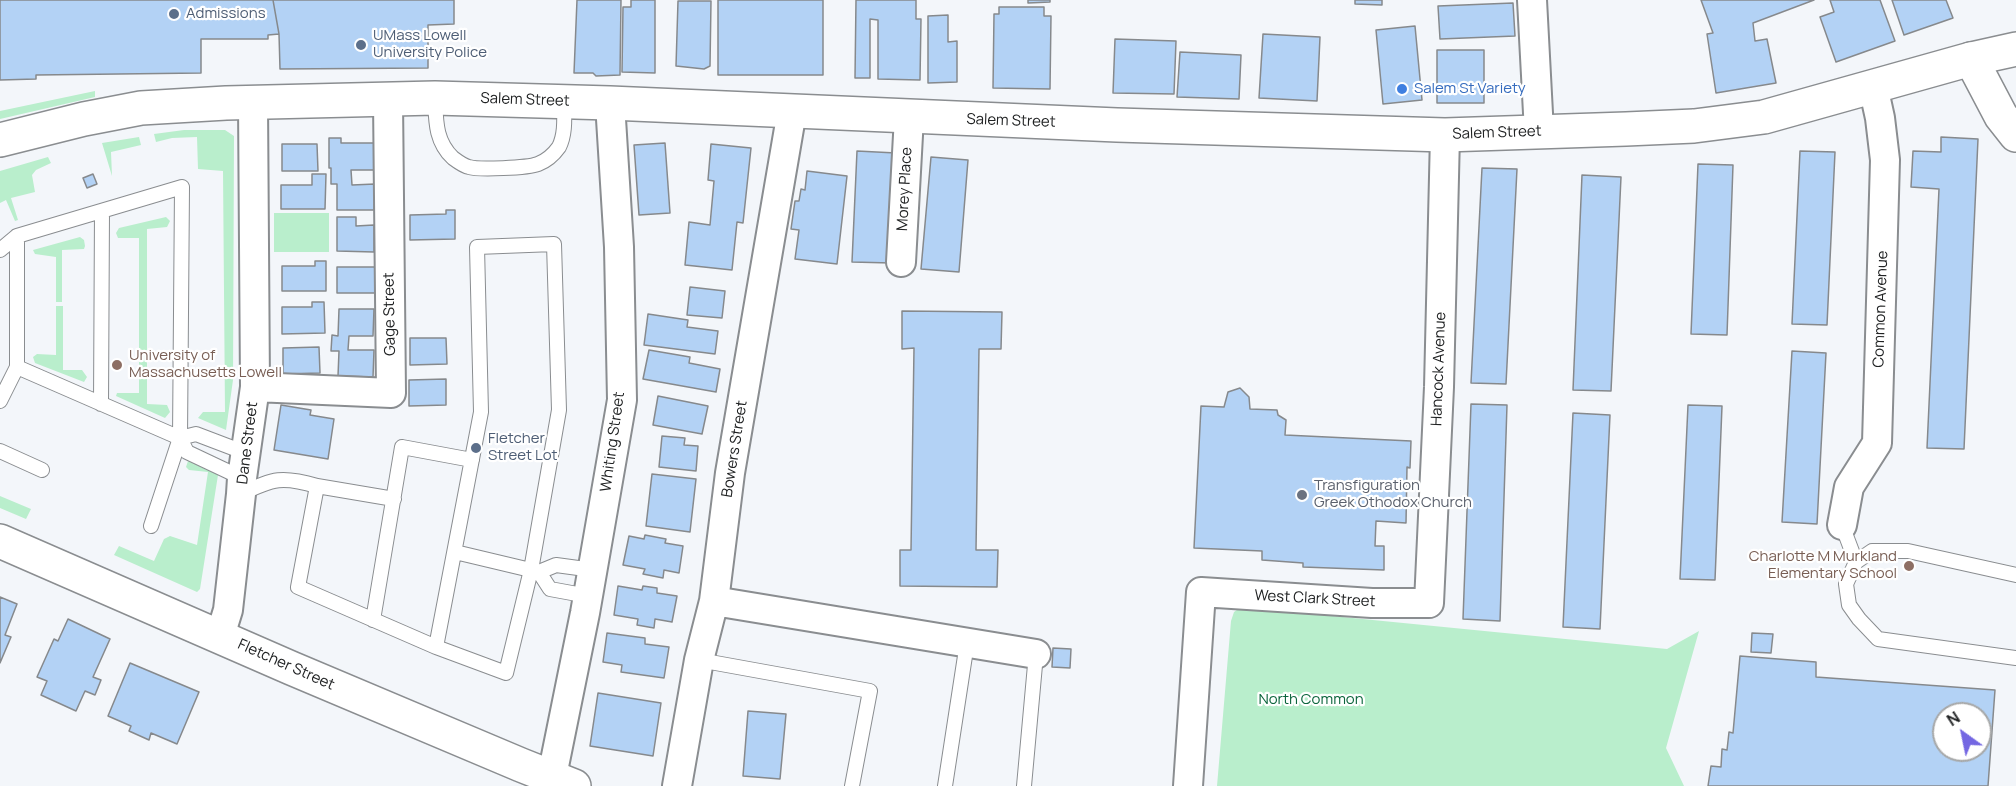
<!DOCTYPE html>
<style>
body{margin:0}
#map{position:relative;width:2016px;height:786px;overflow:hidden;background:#f3f6fa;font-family:Manrope,sans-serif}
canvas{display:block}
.north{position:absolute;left:1932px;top:702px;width:60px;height:60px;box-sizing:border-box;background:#fff;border:2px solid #a6a7a7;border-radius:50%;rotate:327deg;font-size:16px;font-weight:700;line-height:24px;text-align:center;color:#202223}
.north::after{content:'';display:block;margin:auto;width:21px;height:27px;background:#7467e2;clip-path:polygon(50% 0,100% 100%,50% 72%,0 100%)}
</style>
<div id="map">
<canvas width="2016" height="786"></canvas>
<div class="north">N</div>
</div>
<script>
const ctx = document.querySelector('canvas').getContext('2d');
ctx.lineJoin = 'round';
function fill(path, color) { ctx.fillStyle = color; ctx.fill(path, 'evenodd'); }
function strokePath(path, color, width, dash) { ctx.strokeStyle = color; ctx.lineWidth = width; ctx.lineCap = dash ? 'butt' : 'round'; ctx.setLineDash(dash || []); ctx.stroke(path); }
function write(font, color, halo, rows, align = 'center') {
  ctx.font = font + ' Manrope,sans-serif'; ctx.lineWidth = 4.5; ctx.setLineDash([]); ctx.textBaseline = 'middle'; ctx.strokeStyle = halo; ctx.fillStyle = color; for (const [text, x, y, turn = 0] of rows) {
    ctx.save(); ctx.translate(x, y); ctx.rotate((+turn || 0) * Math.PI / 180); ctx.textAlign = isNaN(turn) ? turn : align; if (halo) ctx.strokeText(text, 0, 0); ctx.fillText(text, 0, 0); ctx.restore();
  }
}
fill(new Path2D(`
 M95,91V97L0,119V111Z
 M184,130H225L234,136L233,380L226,430L198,418L203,412H225L223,171L198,169L197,137L172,138L156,142L154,134Z
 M139,137L141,145L111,152L112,176L102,143Z
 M48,157L51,163L36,170L32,175L35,192L11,198L18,220L15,221L6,200L0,203V171Z
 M274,213H329V252H274Z
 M166,217L170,221L167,227L147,229V404L167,405L170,412L165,418L116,396L117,393H139V238H118L116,233L119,228Z
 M80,237L84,240L85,246L84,249L62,250V302H56V257L35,254L33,250Z
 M56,306H63V370H82L87,377L84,382L35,363L33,357L37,354L56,355Z
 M188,461L218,475L200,589L197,592L114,555L119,546L154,561L164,539L170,536L197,545L208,472L189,470L186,467Z
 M0,496L31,509L26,519L0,508Z
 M1241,607L1667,649L1699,631L1666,748L1684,786H1217L1231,621L1234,612Z`), '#b9eecc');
const building = new Path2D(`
 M0,0H273L279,34L268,35V39H201V73L36,75V79L0,80Z
 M273,0H454V24L428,25V68L280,69L279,34Z
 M577,0H621L620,75L596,76L593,73H574Z
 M631,0H655V73L622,72L623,7H631Z
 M718,0H823V75H718Z
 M856,0H916V19H921L920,80L878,79V20L870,19V78H855Z
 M1028,0H1050V2L1028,3Z
 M1355,0H1382V5L1355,4Z
 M1701,0H1814L1753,23L1755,41L1767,39L1776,83L1716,93L1707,34L1713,33Z
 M1830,0H1880L1895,41L1836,62L1820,17L1834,12Z
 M1892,0H1946L1953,18L1904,35Z
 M678,1H711L710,66L704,69L676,66Z
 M1513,3L1515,36L1440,39L1438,6Z
 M999,7H1044V16H1051L1050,89L993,88L994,14H999Z
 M948,15V42L957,41V82L928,83V16Z
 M1415,26L1422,100L1383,104L1376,30Z
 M1263,34L1320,37L1317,101L1259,98Z
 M1115,39L1176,41L1174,94L1113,93Z
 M1437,50H1484V103H1437Z
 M1180,52L1241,55L1239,99L1177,97Z
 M1941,137L1978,139L1964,449L1927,448L1939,189L1911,187L1913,151L1941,152Z
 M329,138H341V143H375V170H351L352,185L375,184L374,210H337V184H331V168H329Z
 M665,143L670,213L639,215L634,145Z
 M282,144H317L318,171H282Z
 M711,144L751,148L743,223L737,222L732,270L685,265L689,222L710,225L714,181L708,180Z
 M857,151L896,153L891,263L852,262Z
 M1800,151L1835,152L1827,325L1792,324Z
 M931,157L968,160L959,272L921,269Z
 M1698,164L1733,165L1727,335L1691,334Z
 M1482,168L1517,169L1506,384L1471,383Z
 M807,171L847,176L837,264L795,259L799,230L791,229L795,201H799L801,189L805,190Z
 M93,174L97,184L87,188L83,178Z
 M312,174H326L325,209H281V185H312Z
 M1582,175L1621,177L1611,391L1573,390Z
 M446,210H455V239L410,240V215L446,214Z
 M337,217H356V226L374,225V252L337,251Z
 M315,261H326V291H282V266H315Z
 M337,267H375V293H337Z
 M690,287L725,291L722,318L687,315Z
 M312,302H324L325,333L282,334V307H312Z
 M339,309H374L373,336H349L348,350H374L373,377L338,376L339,351H331L332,335L338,336Z
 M902,311L1002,312L1001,349H979L976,550H998L997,587L900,586V550H911L914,348L902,349Z
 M648,314L688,320L687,327L718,331L715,354L644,345Z
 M410,338H446L447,364L410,365Z
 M319,347L320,373L283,374V348Z
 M649,350L690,357L689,363L720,369L716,392L643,379Z
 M1792,351L1826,353L1817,524L1782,522Z
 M446,379V405L409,406V380Z
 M1240,388L1249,397L1250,409L1277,410L1278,415L1286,420L1285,435L1411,441L1410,468L1407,467L1406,523L1376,521L1375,546H1384V570L1303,567V563L1262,560V551L1194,548L1201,406L1224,407L1228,392Z
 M658,396L708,406L702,434L653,425Z
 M1471,404L1507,405L1500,621L1463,619Z
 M281,405L311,410L310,415L334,419L328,459L274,450Z
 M1688,405L1722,406L1715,580L1680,579Z
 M1573,413L1610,415L1600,629L1563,627Z
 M662,436L685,438L684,445L698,446L696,471L659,467Z
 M652,474L696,479L690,532L646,526Z
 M645,535L666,539L665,543L683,546L679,573L664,570L663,578L643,574L645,569L623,565L629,536L644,539Z
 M618,586L642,590L643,586L657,588V593L677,596L672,622L655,619L654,628L637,625L638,619L614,615Z
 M0,597L17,604L5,635L11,637L0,663Z
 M68,619L110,639L93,677L101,680L95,695L85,691L76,711L41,695L47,681L37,677L54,639L58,641Z
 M607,633L645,638V644L669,647L664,678L621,672L622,665L603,662Z
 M1752,633L1773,634L1771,653L1751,652Z
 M1053,648L1071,649L1070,668L1052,667Z
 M1740,656L1816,662V677L1995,690L1988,786H1708L1711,766L1721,767L1722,749L1727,750L1729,732L1733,733ZM1944,714H1980V750H1944Z
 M130,663L199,692L177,744L151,733L149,740L129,731L131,726L108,716Z
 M598,693L661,703L653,756L590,746Z
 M748,711L786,714L780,779L743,776Z`);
fill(building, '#b3d2f5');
strokePath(building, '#86898c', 1.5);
const service = new Path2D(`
 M435,98C436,120 435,141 453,158C457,161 464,166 469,167C478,170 528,168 538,164C546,161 554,154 559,147C566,133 564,116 564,101
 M0,250L17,236
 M17,367L180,438L196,434L246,453
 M0,401L17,367V236L182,187L180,438L151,526
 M101,404L102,211
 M180,438L187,452L242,478
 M0,451L42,470
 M241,494C273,478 283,476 317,486
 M394,499L317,486L298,587L436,647L506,673L531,570L559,410L554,244L477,247L481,412L436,647
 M1842,525L1856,562
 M455,552L539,572L556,565L593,570
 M539,572L550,589L588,596
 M2016,575L1908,551H1872L1856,562L1846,584L1849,605L1859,619L1878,639L2016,658
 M373,620L402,447L472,460
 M699,660L870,691L852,786
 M945,786L967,643
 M1024,786L1036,654`);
const minor = new Path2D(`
 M1532,0L1539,132
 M901,262L909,117
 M255,387L391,393L388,100
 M1842,525L1849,487L1877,443L1885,160L1880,118L1873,86
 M714,601L1036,654
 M220,636L228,610L241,494L242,478L255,387L253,103
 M552,776L585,613L622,400L619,247L610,103
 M677,786L699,660L714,601L730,473L792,111
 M1188,786L1201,592L1372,603H1429L1439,387L1445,135`);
const tertiary = new Path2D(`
 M1971,59L2001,116L2016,135`);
const secondary = new Path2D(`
 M0,140L84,119L141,108L226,103L435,98L610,103L1117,125L1445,135L1626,129L1694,126L1764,117L1971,59L2016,49
 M0,541L291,668L521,765L574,786`);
strokePath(service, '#8a8d90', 16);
strokePath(minor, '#8a8d90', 32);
strokePath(tertiary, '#8a8d90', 36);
strokePath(secondary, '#8a8d90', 36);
strokePath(service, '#fff', 14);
strokePath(minor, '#fff', 28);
strokePath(tertiary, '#fff', 33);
strokePath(secondary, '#fff', 33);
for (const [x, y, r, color] of [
 [174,14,6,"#5c6f8a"],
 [361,45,6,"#5c6f8a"],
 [1402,89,6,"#3f7fe0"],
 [117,365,6,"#8d6e63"],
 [476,448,6,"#5c6f8a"],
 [1302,495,6,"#6b7280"],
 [1909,566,6,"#8d6e63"]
]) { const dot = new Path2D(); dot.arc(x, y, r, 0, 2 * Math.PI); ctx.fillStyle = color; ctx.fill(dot); strokePath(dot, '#fff', 2); }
write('15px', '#4e5e75', '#fff', [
 ["Admissions",186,14],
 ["UMass Lowell",373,36],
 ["University Police",373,53],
 ["Fletcher",488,439],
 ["Street Lot",488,456]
], 'left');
write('15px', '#366cbe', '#fff', [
 ["Salem St Variety",1414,89]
], 'left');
write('15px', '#202223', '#fff', [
 ["Salem Street",525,100,2],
 ["Salem Street",1011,121,2],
 ["Salem Street",1497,133,-2],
 ["Morey Place",905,189,-87],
 ["Common Avenue",1881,309,-88],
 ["Gage Street",390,314,-91],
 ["Hancock Avenue",1439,369,-88],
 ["Whiting Street",613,442,-82],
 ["Dane Street",248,443,-83],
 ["Bowers Street",735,449,-81],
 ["West Clark Street",1315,599,3],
 ["Fletcher Street",286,665,24]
]);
write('15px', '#785e54', '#fff', [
 ["University of",129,356],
 ["Massachusetts Lowell",129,373],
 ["Charlotte M Murkland",1897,557,"right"],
 ["Elementary School",1897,574,"right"]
], 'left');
write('15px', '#5b616d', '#fff', [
 ["Transfiguration",1314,486],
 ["Greek Othodox Church",1314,503]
], 'left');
write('15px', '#0b653c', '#fff', [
 ["North Common",1311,700]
]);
</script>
